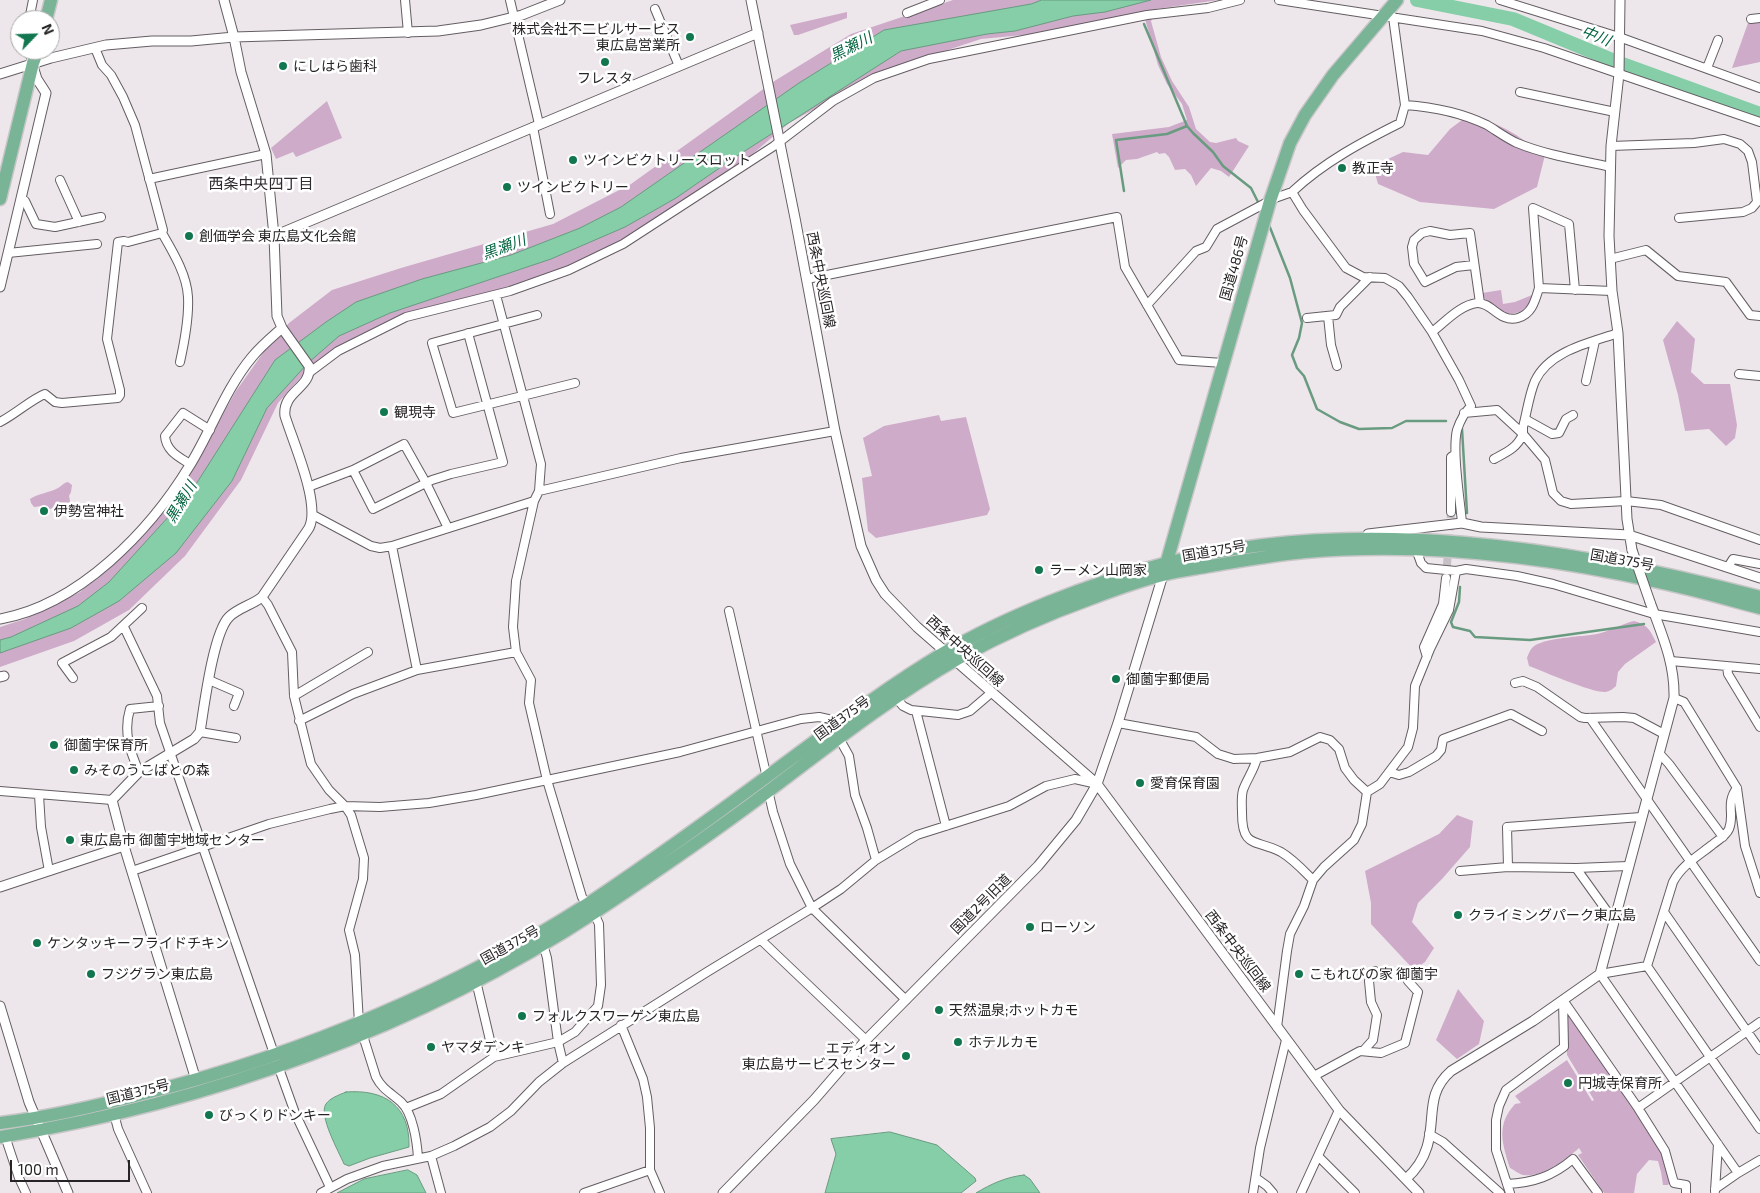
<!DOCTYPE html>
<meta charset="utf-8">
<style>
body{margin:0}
#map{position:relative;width:1760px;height:1193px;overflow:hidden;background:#ede7ec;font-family:"Exo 2",sans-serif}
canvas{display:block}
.north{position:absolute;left:10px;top:10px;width:50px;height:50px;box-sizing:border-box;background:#fff;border:1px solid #a9a7a8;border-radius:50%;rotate:66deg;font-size:14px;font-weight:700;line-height:20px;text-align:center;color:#272426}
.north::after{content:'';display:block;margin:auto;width:18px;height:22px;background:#12774f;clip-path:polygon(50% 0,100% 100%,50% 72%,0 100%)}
.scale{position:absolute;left:10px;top:1160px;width:120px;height:22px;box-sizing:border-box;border:2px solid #272426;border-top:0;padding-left:6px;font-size:15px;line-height:18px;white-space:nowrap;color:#272426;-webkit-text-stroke:4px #fff;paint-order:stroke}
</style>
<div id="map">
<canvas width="1760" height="1193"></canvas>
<div class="north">N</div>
<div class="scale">100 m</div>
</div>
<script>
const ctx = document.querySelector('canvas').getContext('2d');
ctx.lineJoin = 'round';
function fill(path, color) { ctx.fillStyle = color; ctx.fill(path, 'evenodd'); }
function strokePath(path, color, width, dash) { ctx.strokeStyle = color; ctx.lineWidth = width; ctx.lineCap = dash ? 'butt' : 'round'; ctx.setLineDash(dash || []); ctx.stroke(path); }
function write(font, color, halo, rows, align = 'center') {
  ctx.font = font + ' "Exo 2","Noto Sans JP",sans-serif'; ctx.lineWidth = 5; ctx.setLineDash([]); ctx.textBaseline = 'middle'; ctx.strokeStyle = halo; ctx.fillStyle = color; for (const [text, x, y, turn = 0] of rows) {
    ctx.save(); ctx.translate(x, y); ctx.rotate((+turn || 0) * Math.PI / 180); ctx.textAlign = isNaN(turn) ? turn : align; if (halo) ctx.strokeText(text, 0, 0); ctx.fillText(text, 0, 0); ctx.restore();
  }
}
fill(new Path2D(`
 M953,0H1219L1156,9L1076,30L981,39L884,71L789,123L716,185L641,232L562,273L400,317L357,336L317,363L301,377L278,403L241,480L185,556L129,610L74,641L0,667V627L25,619L80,592L145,534L178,492L236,391L268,346L289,323L332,290L401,268L553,224L631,184L776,80L851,34Z
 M847,12V18L798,35H794L790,25Z
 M1153,18L1151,21L1161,57L1172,81L1189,107L1196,129L1210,142L1216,143L1236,138L1238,141L1249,146L1229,177L1221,171L1211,168L1196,186L1191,175L1185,169L1175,170L1169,157L1165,153L1159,154L1157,152L1137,159L1126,160L1118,168L1112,134L1169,127L1187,120L1182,104L1167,84L1158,65L1145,19Z
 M1760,22V62L1732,68L1748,23Z
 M327,101L342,138L296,157L293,152L276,159L271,148Z
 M1474,119C1499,120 1525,141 1545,155L1537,187L1494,209L1420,202L1378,184L1373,166L1403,152L1428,155L1450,129L1462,120L1472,123Z
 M1501,290L1503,304L1515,302L1532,295L1533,300C1529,303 1525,309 1521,311C1507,319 1492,305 1482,296V293Z
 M1677,321L1695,339L1691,372L1704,384H1730L1737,425L1735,438L1726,446L1709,429L1685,431L1678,395L1663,340Z
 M939,415L941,421L966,417L990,509L987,515L876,538L868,531L862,478L872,476L863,438L884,426Z
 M68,482L72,485L71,492L69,496L72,511L68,516L59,508L47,509L42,506L34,507L31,503L30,499C39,493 49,493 58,488C62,486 63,483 68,482Z
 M1634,621C1648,625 1650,630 1656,642L1625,664L1618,672L1616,686C1613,689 1610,691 1606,692C1592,693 1545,672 1529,666L1527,658C1528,655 1530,650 1532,648C1542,637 1583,637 1597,634C1610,631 1621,624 1634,621Z
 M1457,815L1473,821L1470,847L1442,879L1418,903L1412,922L1434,948L1425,962L1414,970L1371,924V903L1365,871L1439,834Z
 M1458,989L1484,1021L1479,1044L1457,1059L1436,1040Z
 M1566,1012L1568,1014L1629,1099L1663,1155L1671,1180L1668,1185H1663L1661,1172L1658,1161L1649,1160L1637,1174L1634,1193H1604L1578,1155L1582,1153L1579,1148C1566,1160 1542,1178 1523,1175C1519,1174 1514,1170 1510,1168C1502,1143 1496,1125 1515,1104L1521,1103L1515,1096L1567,1060L1592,1101L1594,1100L1567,1055Z`), '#cfabca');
const water = new Path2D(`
 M1042,0H1151L1105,12L1073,16L1015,31L987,34L901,51L737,156L676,198L625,227L551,259L390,313L339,336L308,363L267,408L232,481L176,553L119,601L71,628L0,653V640L11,637L78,606L109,582L191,492L275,360L326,322L356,302L422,279L511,255L580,228L621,207L799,83L884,30L1031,4Z
 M346,1092C385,1089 410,1106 409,1147L370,1158L349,1166L344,1164C339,1152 318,1115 326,1104C330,1098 339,1095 346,1092Z
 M890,1132L937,1145L975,1178L976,1181L961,1193H825L836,1154L831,1139Z
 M408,1170L417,1175L426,1193H337L364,1179Z
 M1024,1175L1030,1179L1040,1193H976C991,1184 1006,1177 1024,1175Z`);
fill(water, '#85cea7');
strokePath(water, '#699b80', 1);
strokePath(new Path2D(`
 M1144,24L1187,126L1193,133L1213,152L1223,166L1251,188L1258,202
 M1124,191L1116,140L1167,134L1187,126
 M1269,225L1290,278L1302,323L1299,338L1292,355L1297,368L1304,376L1317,409L1340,422L1359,429L1392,428L1406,421H1446
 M1462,429L1467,513
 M1460,587L1459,602L1451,622L1453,627L1470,631L1475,637L1530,640L1644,624`), '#699b80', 2.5);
strokePath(new Path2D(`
 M1417,0L1513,19L1617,62L1760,114`), '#85cea7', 14);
strokePath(new Path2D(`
 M1446,578L1451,512`), '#c5c0c4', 8, [8, 4]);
const minor = new Path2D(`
 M405,0L408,33
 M510,0L539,124
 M1279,0L1482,31L1544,48L1760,122
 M1500,0L1619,37L1760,88
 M655,9L679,66
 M907,13L940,0
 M1751,19L1760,18
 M29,20L33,0
 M28,50L33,63
 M1707,68L1718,40
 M1520,92L1615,112
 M1405,105C1434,107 1460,112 1487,125C1497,131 1506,138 1517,143C1546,155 1580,160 1611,167
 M533,127L550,214
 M1611,146L1694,143L1724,139L1740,144L1748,151L1752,162L1757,202L1752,208L1743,212L1679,218
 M149,179L266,154
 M60,180L79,222
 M1292,192C1324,162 1362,142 1400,123L1405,105L1393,17
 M25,201L36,224L55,227L101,217
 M162,233C173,252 187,275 188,297C189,316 184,344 180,362
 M8,253L97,244
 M1610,259L1646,250L1678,276L1726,282L1750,315L1760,316
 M1474,265L1456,267L1425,282L1414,264L1412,247L1414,240L1422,233L1430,231L1450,235L1470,233L1480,303
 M807,279L1117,217L1125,267L1179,360L1223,363
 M1539,288L1533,208L1569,224L1575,290
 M496,295L541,464L539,491L534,501L516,581L513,627L516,652L531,680L529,703L547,780L582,897L587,904
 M1147,305L1196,251L1206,247L1217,229L1275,198L1292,192L1303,210L1346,268L1363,277L1385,278L1399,286L1408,297L1432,332L1459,380L1471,406C1465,412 1460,421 1457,430C1452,451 1460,499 1462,523
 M537,315L432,343L453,413L575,383
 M1328,316L1331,345L1337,366
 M1307,318L1336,315L1340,307L1370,277
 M1432,332C1445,322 1460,305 1477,303C1492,302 1499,323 1518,318C1532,314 1535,301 1539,288L1612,291
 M1618,333C1589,343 1549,351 1535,381C1529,395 1527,412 1523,427V434L1545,460L1553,493L1561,501L1571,504L1626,501L1661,505L1760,540
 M310,372L338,351L406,317L510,291L569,270L623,244L774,146L833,101L874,78L929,59L1147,15L1208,8L1240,0
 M1739,374L1760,376
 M1586,381L1595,341
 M1464,413L1497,410L1523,434C1517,448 1507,452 1494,459
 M1525,419L1552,434L1559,433L1566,419L1573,415
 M0,422C14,415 32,399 45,394L55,402L62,403L118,398L120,395V390L107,339L118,242L124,241L128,242L162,233L163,230L135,125L123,97L111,75L102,65L95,48
 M190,464C179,457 166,451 165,436L183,413L210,430
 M353,470L373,509L432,480L451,474L503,462L468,333
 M308,487L353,470L404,444L426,483L448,528
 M539,491L681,458L835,431
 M1451,512V457L1454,455
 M313,515L371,546L380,548L392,546L534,501
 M392,546L417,670
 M1416,549L1421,563L1426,568L1456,571L1466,569L1517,576L1553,584L1654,614L1760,632
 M1728,567L1733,559L1760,564
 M262,597L268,605L292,652L294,696L311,764L329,790L345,806L351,815L364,858L363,879L349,930L355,955L359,1023L376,1077C382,1089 391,1093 401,1102C413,1113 417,1142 418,1158
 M729,611L767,778
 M124,627L157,696L160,723L281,1074L295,1113L330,1187
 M1427,657L1424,647L1443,604L1446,578
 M1671,661L1760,669
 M1727,666L1728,674L1760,727
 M73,678L62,663L111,637L142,608
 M209,680L239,693L234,706
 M1515,683L1523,681L1537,687L1580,717L1585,718L1623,717L1634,718L1664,734
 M294,696L368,652
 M896,698L903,706L911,710L958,715L970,711L991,693
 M1674,698L1684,702L1737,788L1745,846L1760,893
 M916,711L946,826
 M1590,718L1760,961
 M299,721L353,694L417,670L516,652
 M1118,723L1196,737L1218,754L1234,759L1257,758L1290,752L1320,737L1330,740L1339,749L1345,768L1354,780L1367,792
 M200,732L236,738
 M839,738L849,756L855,795L867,828L876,860
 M1659,753L1669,764L1723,837
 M1257,758C1254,770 1247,779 1243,790C1241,797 1242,806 1242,813C1242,849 1256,839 1281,852C1293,859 1303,870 1313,880
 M139,772C130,751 123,732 130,709L159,706
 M1389,772L1399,775L1409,772L1436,756L1441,750L1443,739L1511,714L1542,731
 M1737,788C1725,804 1735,814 1729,829C1726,836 1718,840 1712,845C1698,856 1682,865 1673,882L1647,966L1600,974L1738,1173
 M768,790L773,812L790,864L812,908L906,1000
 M0,791L112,800
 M39,795L41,827L49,871
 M1508,867L1507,827L1641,817
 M1576,868L1628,866
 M132,871L269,824L330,809L345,806L380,807L429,803L476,795L680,752L801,719L819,717L828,719L834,727
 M1460,871L1508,867L1576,868L1614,921
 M1664,912L1760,1050
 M761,940L866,1040
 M543,944L547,958L558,1042L563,1063
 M1647,966L1760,1129
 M1563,1000L1638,1108L1665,1151L1674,1183L1686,1185V1193
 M621,1025L643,1079L647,1097L650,1128V1170L660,1193
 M1277,1027L1287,951L1290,934L1304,906L1313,880L1324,867L1354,840L1362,824L1367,792L1380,784L1408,747L1413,728L1415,686L1430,649L1449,610L1456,571
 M1363,1051L1373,1040L1377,1015L1371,1002L1369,981L1375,971
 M494,1057L558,1042L575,1032L598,1006L601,985L599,924L594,913
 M1314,1076L1360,1051L1381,1053L1405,1043L1418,992L1408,981
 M406,1108L441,1094L494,1057L476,981
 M1638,1108L1760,1022
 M114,1114L118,1129L147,1193
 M1429,1134L1443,1142L1500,1193
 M5,1136L19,1178L26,1193
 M431,1156L441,1193
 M1319,1157L1355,1193
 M1256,1178L1267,1186L1273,1193
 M1507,1184C1533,1183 1553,1176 1573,1159L1598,1193
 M1715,1189L1738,1173L1760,1160
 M1715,1191L1718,1144
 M321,1193L347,1179L383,1166L431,1156L454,1146L490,1127L511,1111L539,1082L563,1063L707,972L812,908L841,889L876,860L917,835L1009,806L1046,786L1075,779L1097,784
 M584,1193L650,1170
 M1253,1193L1260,1148L1286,1040
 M1301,1193L1339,1110
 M1510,1193L1496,1150V1120L1499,1106L1506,1090L1564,1047L1563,1000`);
const tertiary = new Path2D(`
 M751,0L795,218L835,431L861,546L876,580L885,594L917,627L1097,784L1339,1110L1419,1193
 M1620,0L1619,74L1611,146L1609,236L1612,291L1618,333L1627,519L1632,550
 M0,74L51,58L106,45L152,41H191L234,37L438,31L481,25L522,15L560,0
 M274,236L758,33
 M0,287L46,93L37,79L33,66
 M1368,534L1462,523L1481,527L1629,535L1760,578
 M0,619C79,605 150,531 190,465C211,431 226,388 252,357C261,346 272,337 282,328
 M0,677L4,676
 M0,887L124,846
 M0,1006L29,1102L68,1193
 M196,1080L124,846L112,800L139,772L194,739L200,732C204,708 213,633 229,617C238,608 252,605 262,597L309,528C321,504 293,442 285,416C282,391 312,388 309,366L282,328L277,316L274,236L266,154L241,72L234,37L224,0
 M1406,1179C1416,1170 1423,1160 1427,1147C1436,1118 1425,1094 1451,1071L1533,1021L1600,974L1674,698C1675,663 1662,635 1650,602
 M723,1193L814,1100L866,1040L1038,866L1076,820L1097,784L1118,723L1163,575`);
const trunk = new Path2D(`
 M46,20L51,0
 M0,199L33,63L38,50
 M1165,568L1270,201L1290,143L1305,115L1333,75L1397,0
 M0,1123C51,1117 101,1105 150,1092C304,1053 455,989 589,903C658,857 725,808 792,758C841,722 889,686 942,654C1006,616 1091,583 1163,564C1355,513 1571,547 1760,597
 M0,1137C208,1103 420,1027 597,911C656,872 714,832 770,790C831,744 892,696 959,658C1001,635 1045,615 1090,599C1114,590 1138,581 1163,575C1178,571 1194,569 1210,566C1241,561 1273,555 1305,552C1422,542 1543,556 1658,582C1692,589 1726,599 1760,608`);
strokePath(minor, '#645e63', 10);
strokePath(tertiary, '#645e63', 11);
strokePath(trunk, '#c7c6c7', 15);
strokePath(minor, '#fff', 8);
strokePath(tertiary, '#fff', 9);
strokePath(trunk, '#7ab497', 12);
const tertiaryBridge = new Path2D(`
 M1632,550L1650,602`);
strokePath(tertiaryBridge, '#645e63', 11, []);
strokePath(tertiaryBridge, '#fff', 9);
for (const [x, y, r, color] of [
 [690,37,5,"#12774f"],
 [605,62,5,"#12774f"],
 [283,66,5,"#12774f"],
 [573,160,5,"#12774f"],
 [1342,168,5,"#12774f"],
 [507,187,5,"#12774f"],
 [189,236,5,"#12774f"],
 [384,412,5,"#12774f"],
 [44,511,5,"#12774f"],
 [1039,570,5,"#12774f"],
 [1116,679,5,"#12774f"],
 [54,745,5,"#12774f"],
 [74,770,5,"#12774f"],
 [1140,783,5,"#12774f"],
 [70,840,5,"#12774f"],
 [1458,915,5,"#12774f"],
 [1030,927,5,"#12774f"],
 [37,943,5,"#12774f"],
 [91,974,5,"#12774f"],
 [1299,974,5,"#12774f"],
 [939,1010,5,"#12774f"],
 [522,1016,5,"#12774f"],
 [958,1042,5,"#12774f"],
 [431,1047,5,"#12774f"],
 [906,1056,5,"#12774f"],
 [1568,1083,5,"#12774f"],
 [209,1115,5,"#12774f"]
]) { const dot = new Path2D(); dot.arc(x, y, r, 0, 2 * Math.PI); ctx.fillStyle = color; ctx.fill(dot); strokePath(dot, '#fff', 2); }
write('14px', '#272426', '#fff', [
 ["株式会社不二ビルサービス",680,29,"right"],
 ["東広島営業所",680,45,"right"],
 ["にしはら歯科",293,66],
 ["フレスタ",605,78,"center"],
 ["ツインビクトリースロット",583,160],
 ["教正寺",1352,168],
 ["ツインビクトリー",517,187],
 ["創価学会 東広島文化会館",199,236],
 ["観現寺",394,412],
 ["伊勢宮神社",54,511],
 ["ラーメン山岡家",1049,570],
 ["御薗宇郵便局",1126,679],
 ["御薗宇保育所",64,745],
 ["みそのうこばとの森",84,770],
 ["愛育保育園",1150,783],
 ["東広島市 御薗宇地域センター",80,840],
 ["クライミングパーク東広島",1468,915],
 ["ローソン",1040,927],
 ["ケンタッキーフライドチキン",47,943],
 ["フジグラン東広島",101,974],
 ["こもれびの家 御薗宇",1309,974],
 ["天然温泉;ホットカモ",949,1010],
 ["フォルクスワーゲン東広島",532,1016],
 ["ホテルカモ",968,1042],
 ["ヤマダデンキ",441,1047],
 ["エディオン",896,1048,"right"],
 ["東広島サービスセンター",896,1064,"right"],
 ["円城寺保育所",1578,1083],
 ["びっくりドンキー",219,1115]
], 'left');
write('14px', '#272426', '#fff', [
 ["国道486号",1234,268,-74],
 ["西条中央巡回線",821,280,79],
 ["国道375号",1214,551,-10],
 ["国道375号",1622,560,10],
 ["西条中央巡回線",965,651,42],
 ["国道375号",842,718,-36],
 ["国道2号旧道",981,904,-45],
 ["国道375号",510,945,-29],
 ["西条中央巡回線",1238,951,53],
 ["国道375号",138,1092,-14]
]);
write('italic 15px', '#056441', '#fff', [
 ["中川",1596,36,22],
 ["黒瀬川",851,47,-27],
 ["黒瀬川",504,247,-20],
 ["黒瀬川",181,502,-59]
]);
write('15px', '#2f2a2e', '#fff', [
 ["西条中央四丁目",261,184]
]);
</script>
